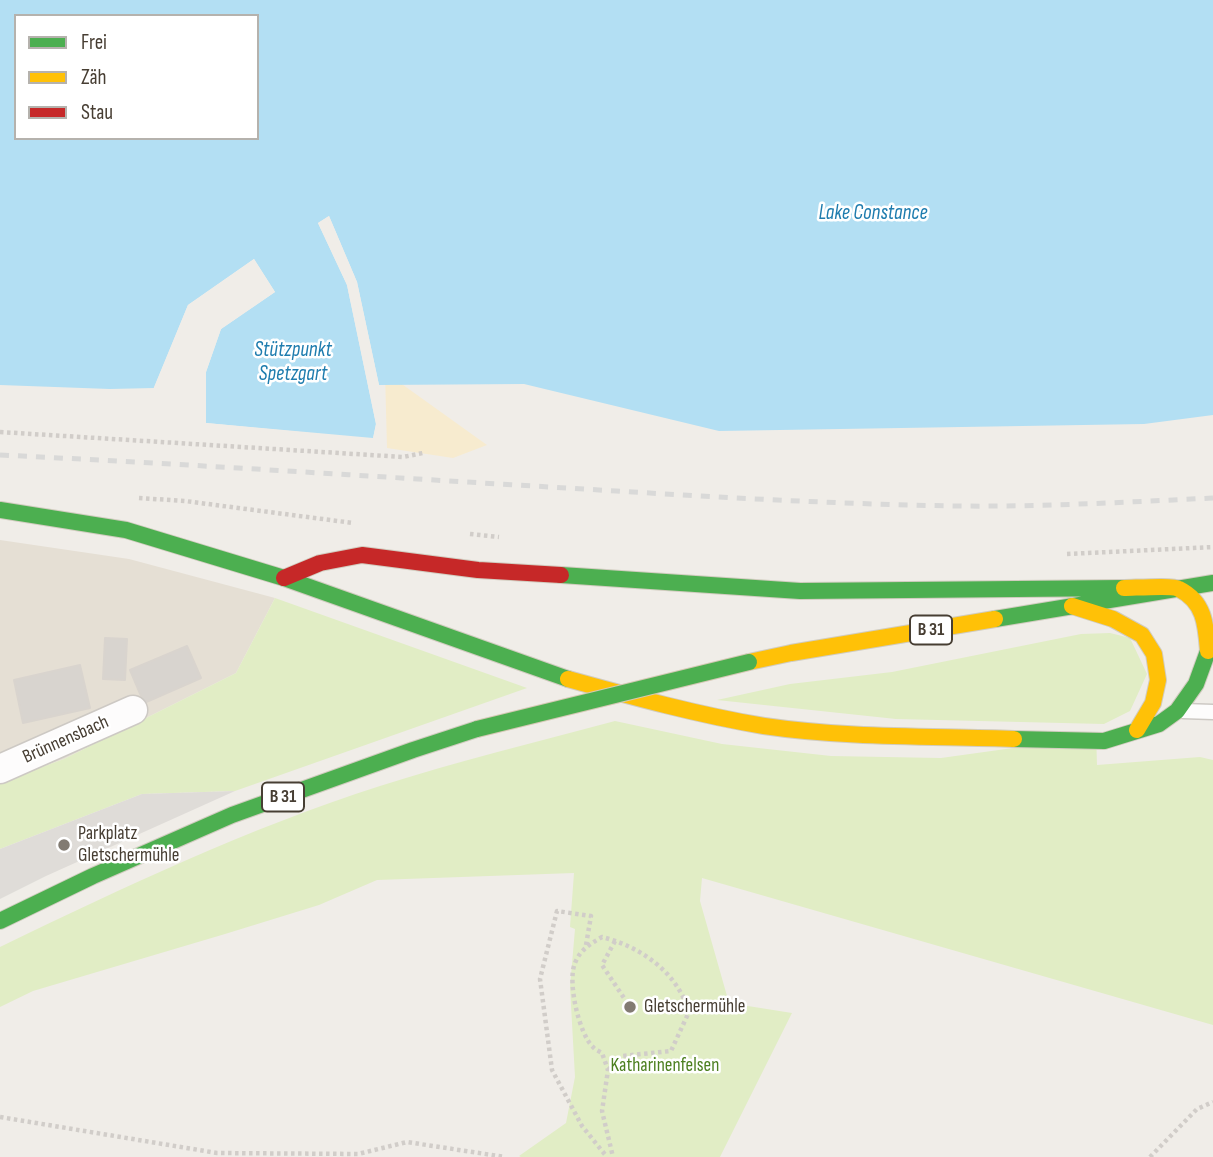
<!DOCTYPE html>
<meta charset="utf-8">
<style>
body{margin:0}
#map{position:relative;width:1213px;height:1157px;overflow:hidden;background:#f0ede8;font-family:"Sofia Sans Condensed",sans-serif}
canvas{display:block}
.legend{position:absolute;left:14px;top:14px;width:245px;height:126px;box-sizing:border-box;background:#fff;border:2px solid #b5b2ad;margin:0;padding:9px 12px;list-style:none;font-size:21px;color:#473e33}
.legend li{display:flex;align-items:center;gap:14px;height:35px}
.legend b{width:35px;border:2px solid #b5b2ad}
</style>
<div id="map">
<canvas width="1213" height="1157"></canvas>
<ul class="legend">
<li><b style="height:9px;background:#4caf50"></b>Frei</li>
<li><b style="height:9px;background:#ffc107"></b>Zäh</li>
<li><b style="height:9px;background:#c62828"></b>Stau</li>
</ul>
</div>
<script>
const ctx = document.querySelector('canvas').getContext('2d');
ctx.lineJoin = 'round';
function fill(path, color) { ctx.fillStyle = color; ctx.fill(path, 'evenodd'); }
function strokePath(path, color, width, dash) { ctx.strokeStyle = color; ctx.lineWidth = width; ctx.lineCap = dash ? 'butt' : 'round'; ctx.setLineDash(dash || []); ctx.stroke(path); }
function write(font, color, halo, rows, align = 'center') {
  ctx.font = font + ' "Sofia Sans Condensed",sans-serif'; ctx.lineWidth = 5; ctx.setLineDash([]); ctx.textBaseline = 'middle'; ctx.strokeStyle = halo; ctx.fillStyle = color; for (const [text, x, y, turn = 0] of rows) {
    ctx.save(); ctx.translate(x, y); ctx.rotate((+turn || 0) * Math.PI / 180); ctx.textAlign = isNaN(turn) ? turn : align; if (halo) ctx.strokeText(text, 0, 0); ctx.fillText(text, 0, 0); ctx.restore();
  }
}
fill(new Path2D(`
 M0,540L129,559L275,598L236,673L64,759L0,782Z`), '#e5dfd4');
fill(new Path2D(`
 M275,598L527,688L235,791L142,794L0,849V782L64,759L236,673Z
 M1110,633L1130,638L1147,674L1130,711L1104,724L896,719L717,700L790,684L892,672L1081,634Z
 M615,721L722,744L831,756L941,758L1049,743L1096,732L1097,765L1200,757L1213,760V1025L702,878L700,901L729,1003L792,1013L720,1157H521L519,1156L566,1123L575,1077L570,987L575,929L570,927L574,873L377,880L319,905L225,934L33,991L0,1007V947C124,887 249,828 380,786C458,761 537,742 615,721Z`), '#e1edc5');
fill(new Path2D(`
 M385,372L487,445L453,458L387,448Z`), '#f7ebcf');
fill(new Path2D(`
 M235,791L46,876L0,899V849L142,794Z`), '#dfdcd8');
fill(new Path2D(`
 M0,0H1213V415L1144,424L719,431L524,384L379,385L357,282L329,216L318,223L347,285L376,424L373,439L206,423V372L221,329L275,292L254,259L188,305L154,388L110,389L0,385ZM16,16H257V138H16Z`), '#b3dff3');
fill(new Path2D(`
 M329,216L357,282L379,385V389L375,386L354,283L328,221L323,224L350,284L379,424L375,441L373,442L206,427L203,425L202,371L218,327L271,291L253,263L191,307L157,389L152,392L188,305L254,259L275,292L221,329L206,372V423L373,438L376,424L347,285L318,223Z`), '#f0ede8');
const building = new Path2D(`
 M105,638L127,639L125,680L103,679Z
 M187,646L201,678L144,703L130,670Z
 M80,665L90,708L23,723L14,680Z`);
fill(building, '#d8d4cf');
strokePath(building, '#d9d4ce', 2);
const lane = new Path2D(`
 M1183,711L1213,712`);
const street = new Path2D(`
 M0,769L133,710`);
const fast = new Path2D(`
 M0,510L126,530L284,578L568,679
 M561,575L800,591L1124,588
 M995,619L1213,583
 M1014,739L1104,741L1159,724L1177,711L1196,684L1208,651L1213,643
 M0,921L93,876L232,815L413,750L477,729`);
const slow = new Path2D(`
 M1124,588C1135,588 1172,585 1179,589C1205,602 1206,626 1208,651
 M1072,606L1113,619L1142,635L1154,654L1158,680L1153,703L1137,730
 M749,662L791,653L995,619
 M568,679C633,697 698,715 764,726C845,738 933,736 1014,739`);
const jam = new Path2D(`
 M284,578L320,563L362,555L478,570L561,575`);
strokePath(lane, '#cdc9c4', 17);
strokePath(street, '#cdc9c4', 31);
strokePath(fast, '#d1ccbf', 18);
strokePath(slow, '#d1ccbf', 18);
strokePath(jam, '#d1ccbf', 18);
strokePath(new Path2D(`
 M0,432L403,457L423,453
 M139,498L185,501L353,523
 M470,534L499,537
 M1067,554L1213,547
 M615,941L602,965L630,1007
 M586,945L591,916L557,911L540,979L552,1070L582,1126L607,1157
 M608,1070L622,1056L671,1051L688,1014C686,1008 685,999 681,993C665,964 634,945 602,937C590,944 580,950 575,963C567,981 579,1034 593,1047C595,1050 599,1051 602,1053L608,1070L602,1111L613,1157
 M0,1117L217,1153L358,1154L407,1142L505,1157
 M1150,1157L1197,1109L1213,1102`), '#d1cdc9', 4.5, [3.5, 3.5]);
strokePath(lane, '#fdfcfc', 14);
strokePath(street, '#fdfcfc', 28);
strokePath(fast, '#4caf50', 16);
strokePath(slow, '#ffc107', 16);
strokePath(jam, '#c62828', 16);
strokePath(new Path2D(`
 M0,455C189,464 378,477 567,488C697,496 827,504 957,506C1042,507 1128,502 1213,498`), '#d9d9d8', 5, [9, 9]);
const fastBridge = new Path2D(`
 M477,729L749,662`);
strokePath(fastBridge, '#d4c8b3', 18, []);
strokePath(fastBridge, '#4caf50', 16);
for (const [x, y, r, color] of [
 [64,845,7,"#827b72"],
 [630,1007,7,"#827b72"]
]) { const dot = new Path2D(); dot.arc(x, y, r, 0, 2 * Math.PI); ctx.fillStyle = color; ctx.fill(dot); strokePath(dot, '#fff', 2.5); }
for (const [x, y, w] of [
 [931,630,42],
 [283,797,42]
]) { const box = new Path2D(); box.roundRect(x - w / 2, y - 14.5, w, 29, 5); ctx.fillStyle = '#fff'; ctx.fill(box); strokePath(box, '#473e33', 2); }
write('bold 18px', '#473e33', null, [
 ["B 31",931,630],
 ["B 31",283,797]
]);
write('19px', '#473e33', '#fff', [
 ["Brünnensbach",66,740,-24]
]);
write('19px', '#473e33', '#fff', [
 ["Parkplatz",78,834],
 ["Gletschermühle",78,856],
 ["Gletschermühle",644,1007]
], 'left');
write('19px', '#4c7f20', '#fff', [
 ["Katharinenfelsen",665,1066]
]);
write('italic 21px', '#1e7cae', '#fff', [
 ["Lake Constance",873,214],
 ["Stützpunkt",293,351],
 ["Spetzgart",293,375]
]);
</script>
